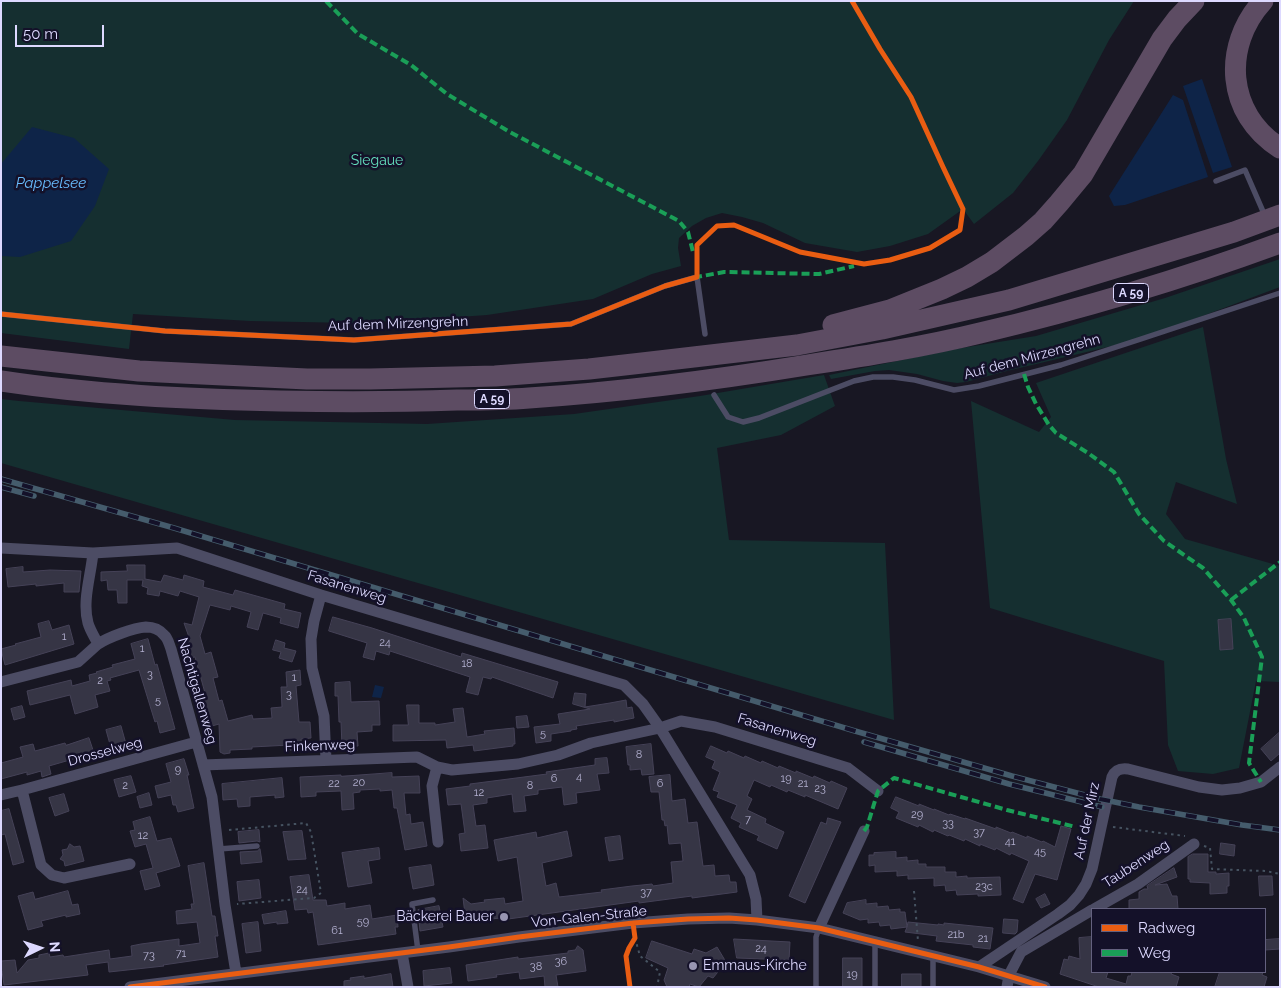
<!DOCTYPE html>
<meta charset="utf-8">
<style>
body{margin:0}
#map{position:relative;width:1281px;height:988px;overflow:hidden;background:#181723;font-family:Raleway,sans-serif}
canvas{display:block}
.frame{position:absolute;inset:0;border:2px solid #ddd9ff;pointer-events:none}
.legend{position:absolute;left:1091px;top:908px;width:175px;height:65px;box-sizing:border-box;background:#141129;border:1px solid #64617f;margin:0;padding:6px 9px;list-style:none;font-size:15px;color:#ddd9ff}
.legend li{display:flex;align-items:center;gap:10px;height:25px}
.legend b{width:25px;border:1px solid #64617f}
.north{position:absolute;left:15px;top:923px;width:50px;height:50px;-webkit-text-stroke:4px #141129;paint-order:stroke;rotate:86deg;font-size:14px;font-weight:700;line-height:20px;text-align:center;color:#ddd9ff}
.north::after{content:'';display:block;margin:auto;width:18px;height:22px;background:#ddd9ff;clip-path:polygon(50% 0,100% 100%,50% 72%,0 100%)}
.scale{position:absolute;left:15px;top:25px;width:89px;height:22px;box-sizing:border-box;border:2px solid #ddd9ff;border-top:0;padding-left:6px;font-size:15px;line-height:18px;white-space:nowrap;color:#ddd9ff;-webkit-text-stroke:4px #141129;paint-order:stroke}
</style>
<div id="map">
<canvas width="1281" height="988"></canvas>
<div class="frame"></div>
<ul class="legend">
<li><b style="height:6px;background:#e95d12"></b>Radweg</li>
<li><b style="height:6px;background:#1a9f57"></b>Weg</li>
</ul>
<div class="north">N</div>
<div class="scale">50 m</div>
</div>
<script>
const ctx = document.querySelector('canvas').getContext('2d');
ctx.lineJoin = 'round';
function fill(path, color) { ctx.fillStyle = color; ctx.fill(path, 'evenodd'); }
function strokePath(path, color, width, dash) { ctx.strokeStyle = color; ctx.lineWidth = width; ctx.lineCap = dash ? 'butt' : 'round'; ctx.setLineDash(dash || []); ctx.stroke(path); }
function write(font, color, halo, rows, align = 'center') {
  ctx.font = font + ' Raleway,sans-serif'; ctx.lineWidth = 5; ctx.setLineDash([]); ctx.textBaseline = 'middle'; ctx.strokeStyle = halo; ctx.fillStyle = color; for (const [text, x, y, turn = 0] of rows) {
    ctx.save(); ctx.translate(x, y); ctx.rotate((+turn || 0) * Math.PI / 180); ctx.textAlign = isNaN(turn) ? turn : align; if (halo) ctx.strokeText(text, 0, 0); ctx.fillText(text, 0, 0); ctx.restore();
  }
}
fill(new Path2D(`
 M1,1H1134L1109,40L1067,120L1038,161L1013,193L974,224L963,209L928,234L890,246L857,252L805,243L763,223L742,217L722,213L706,218L692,226L679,238L678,248L681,266L652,274L593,299L487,315L402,321L352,323L250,321L133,314L129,349L1,333Z
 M1280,259V287L1141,339L1007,371L966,382L957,383L943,381L917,374L889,370L875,371L831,379L829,375L955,349L1036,336L1165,298Z
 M1203,327L1226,459L1237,504L1176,482L1166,514L1185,539L1280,566V682L1256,681L1239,768L1213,774L1178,771L1168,745L1164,661L990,608L971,401L1039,432L1051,417L1036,383Z
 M824,375L835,406L781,435L717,448L729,540L885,543L894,720L1,463V399L19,401L235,420L427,424L574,414L700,396Z`), '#152f30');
fill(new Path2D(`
 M1202,79L1232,167L1213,173L1183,86Z
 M1173,95L1183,100L1208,177L1125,205L1114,206L1109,196Z
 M32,127L74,138L109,169L95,206L71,241L20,257L1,256V164Z
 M375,685L384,687L381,698L372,697Z`), '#0e2448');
const building = new Path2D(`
 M127,565H145V579L161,582L164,575L183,580L184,575L204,581L203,587L233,595L235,590L285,604L284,609L301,613L298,628L280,623L281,618L263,613L258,630L247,627L251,612L231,606L230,610L210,605L200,636L205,654L211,652L218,677L213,678L219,701L222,700L228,721L252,715L253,719L272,718L271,708L282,707L281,687H287L286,672L300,670L301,685L296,686L299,722H310L311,738L301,739L302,750H290V745L252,747V749L230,750V753L224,754L220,752L219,724L212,726L207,708L203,709L199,695L205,693L202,682L195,657L189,658L184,642L190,640L184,623L192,625L199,597L180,591L178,596L160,591L159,596L147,594L148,588L142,586L143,580H127V603H118L117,590H108L107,580L101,581V572L127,571Z
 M23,567V572L50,570L81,571L79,592H64V583L36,586V584L8,587L6,569Z
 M333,617L372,628L461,657L462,653L558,682L553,698L492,677L491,679L483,677L478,695L466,692L470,677L390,651L389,655L376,651L374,660L363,657L367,643L329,631Z
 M1231,619L1233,649L1220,650L1218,620Z
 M49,621L52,630L69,625L74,644L5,665L1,649L16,645L15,644L41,637L38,624Z
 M148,639L155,665L157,664L175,729L160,733L157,721L155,722L139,670L110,678L111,680L107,681L110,691L95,695L98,707L75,714L70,695L30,705L27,691L71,680L72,686L90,681L89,675L97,673L96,672L113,667L112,665L135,659L131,644Z
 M276,640L285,643L284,648L296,651L292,662L279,658L281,652L273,650Z
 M350,682L351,702L379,701L380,725H372V731L357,732L358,746L342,747L341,722H339L338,696H335V683Z
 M575,693L586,694L585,707L610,703L626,700L627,708L632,707L634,718L614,722V720L576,726L577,729L571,730V731L551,734V741L536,743L534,727L560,724L558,714L590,709L573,704Z
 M407,705H419V723H435V725L455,722L453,709L463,708L467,737L485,734L484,731L514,728L515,744H513V746L474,751L473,745L447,748L446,740L393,741V725H408Z
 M22,706L25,717L14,720L11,709Z
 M527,716L529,727L517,728L516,717Z
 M121,726L126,744L111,748L106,730Z
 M1280,732V753L1271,761L1261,749Z
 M89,738L94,753L49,766L51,774L42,777L41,771L27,775V772L1,779V763L23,757L20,747L33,744L35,751L65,743L66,745Z
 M651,744L654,774L642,775L641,769L630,770V765H628L626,747Z
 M711,746L727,753L728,751L744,758L745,756L761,763L762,761L778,768L779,766L796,773V771L813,778L814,776L830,783L831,781L847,788L838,809L805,795V797L788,790L787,792L771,785L770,787L754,780L747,796L752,799L747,810L766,819L765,823L784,832L777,849L757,840L759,836L739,827L741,823L731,818L737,805L717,797L719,792L713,790L720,772L712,768L715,761L706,757Z
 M607,758L609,773L597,774L600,790L576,793L577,803L564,805L562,787L538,790V794L524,796L526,811L514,812L512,794L487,798V803L473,805L476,826L485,825L488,848L461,851L459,834L465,833L461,804L448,805L446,789L470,786V784L547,774L546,772L595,765V759Z
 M184,759L189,775H187L194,808L178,812L176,805H173L171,795L158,798L155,786L171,782L166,764Z
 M392,773V777L419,776L420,793H404L406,815L410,814L411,824L423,822L427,846L405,850L397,808H394L392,790L380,791V789L360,790V792L353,793L354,809L342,810L341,791L316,792V796L301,797L300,777L341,775V776Z
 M670,775L672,801L685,799L688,823L697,822L703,866L714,865L715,876L729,875L730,882H736L737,892L692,898V896L639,903V901L501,920L500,918L466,922L463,898L471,904L485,902L484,900L504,898L505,904L523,901L517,857L498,861L494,840L536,832L537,838L567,831L572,856L542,863L546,886L556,883L559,897L602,892L601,890L632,886L652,884L653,886L673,883L671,862L683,861L681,843L669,844L667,825L665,826L664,820H662L659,792H651L649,777Z
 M131,776L136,792L119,797L114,780Z
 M282,778L284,797L275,798V795L250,797V806L238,807L237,799L223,800L222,784Z
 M149,793L152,805L140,808L137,797Z
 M64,794L69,811L55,816L49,798Z
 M896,797L919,806V804L934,810V809L949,815L950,814L965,819V818L996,829V827L1011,833L1012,832L1027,838V836L1042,842L1043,841L1055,847L1061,826L1071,829L1057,880L1035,874L1023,903L1013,899L1029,861L1011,853L1010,855L996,848L995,850L980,844V846L965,839L964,841L949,835L948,836L934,830L933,832L919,825L918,827L896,818L899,812L891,808Z
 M9,809L24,862L13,865L5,834L1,835V811Z
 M150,817L157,841L171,838L180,866L156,873L160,886L145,890L140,871L153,868L146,844L135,847L130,831L135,830L133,822Z
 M828,818L841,822L805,903L789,896L821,822L826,824Z
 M259,830L260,842L257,841L239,843L238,832Z
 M302,831L306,859L288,860L283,832Z
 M620,836L623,859L609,861L605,838Z
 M1221,843L1235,845L1234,856L1220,854Z
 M70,844L74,847L80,846L84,861L65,866L64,861L60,859L63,855L62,850L67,849Z
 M379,848L380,859L368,861L372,883L348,887L342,853Z
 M260,849L262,862L241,864L240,852L257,851Z
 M896,852V858L907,857V861L918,860V864H926V867H945V872H956V877L967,876V878L1000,877L1001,895L978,896V894L957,895L956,890L946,891L945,885L934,886V878L908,879V875L897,876V871L875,872V865L869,866V855H874V853Z
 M1193,854H1208V872H1216V874L1229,873V886H1227V893L1210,894V883L1190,882V879H1188V857Z
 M204,863L212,916H215L218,936H215L218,957L163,965L164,966L109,972L108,962L86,965L88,975L4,985L2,971H1V961L15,960L17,973L28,960L39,958V955L49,953L50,957L63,955L64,957L109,950L110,959L132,956L131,946L141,944L179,939V946L200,943L197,922L177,924L176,911L192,909L191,904H194L188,866Z
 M431,865L434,885L413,889L409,868Z
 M1174,868L1177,877L1155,885L1167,884L1172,896H1177L1178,909H1129V900L1139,899V892L1144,889H1148L1147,886Z
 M309,875L313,900H326L327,906L345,903V909L370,905L372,919L397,915L398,927H395L396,934L318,945L313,912L308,913L307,909L295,910L290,877Z
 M1259,876H1272L1273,895L1260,896Z
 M259,880L261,898L239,901L237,882Z
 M68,891L72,905L78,904L80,914L66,917V915L41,921L43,926L28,930L18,896L33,892L35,899Z
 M1045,894L1050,904L1041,908L1036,899Z
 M866,900V904L877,903V907L888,906L889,910L900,909V912H905L907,927L908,922L938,925V924L944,925V923L993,928L990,949L973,947V945L936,941L937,936L905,932L907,927L891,929L890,925L880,926L879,922L868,923V919L860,920L843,913L847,903Z
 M439,906L443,927L420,931L418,910Z
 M286,911L288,923L277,924V922L264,924L262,915Z
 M1004,919L1018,920L1017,932L1015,934L1003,933Z
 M258,922L261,951L246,953L242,924Z
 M1092,937V972H1108L1106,978L1126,984L1128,976H1131L1132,972H1172L1171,974L1179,977L1176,987H1099L1060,974L1064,959L1068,960L1069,956L1080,959L1079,938Z
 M734,939L790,942L789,960L737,958Z
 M1280,939V949L1265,950V940Z
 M652,941L692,954L694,949L706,953L717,947L726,962L713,978L708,976L699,987L690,984L689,987H667L664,980L668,968L646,958Z
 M578,946L583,950L586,971L556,975L558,987H545L544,976L520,979L519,972L496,975L497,977L468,981L466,965L518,957V959L568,953V951L575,950Z
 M843,958H862V987H843Z
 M450,968L452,983L424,986L423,971Z
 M1220,972H1263L1262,975L1267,977L1264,987H1215Z
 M391,974L393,987H344V981L351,980L350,978L364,976V978Z
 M902,974H921V987H902Z`);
fill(building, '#363545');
strokePath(building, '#454257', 1);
strokePath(new Path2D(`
 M1113,827L1185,836
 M229,830L306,823L311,832L321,893L314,898L237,904
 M1204,846L1210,848L1212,869L1266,871L1280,874
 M914,891L918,941
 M635,938L640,956L660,972L657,987`), '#465361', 2, [2.5, 4]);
strokePath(new Path2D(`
 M1216,181L1245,170L1265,216
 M1,314L165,331L354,340L571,324L665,286L697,277L705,334
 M714,395L728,417L743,422L759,418L854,381L873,377H893L915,380L954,390L979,386L1061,365L1141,339L1280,293
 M219,849L257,846
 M418,951L412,904L433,900
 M816,987V937L819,928
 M875,987V941
 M933,987V956`), '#4c4c64', 5.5);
strokePath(new Path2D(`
 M1,548L93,553L177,548L321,595L624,685L643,704L660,728L750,875L756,899L757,920
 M93,553C91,575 82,601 88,623C90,630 95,638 98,644C109,637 133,628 146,627C153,627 160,630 164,635C168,638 169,644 171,649L212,797L225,905L236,973
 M321,595L314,621L311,639L312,668L324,716L326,760
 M1,682L78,662L98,644
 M203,765L417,757L437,767L452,770L518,764L558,755L591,743L660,728L681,721L715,727L848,768L878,791
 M437,767L432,786L438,842
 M1,795L22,790
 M130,864L64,878L52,875L41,865L22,790L196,742
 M1094,909L1138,884L1194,844
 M819,928L864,831
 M402,953L408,987
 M979,967L1058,914L1070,905L1079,895L1086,884L1092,869L1112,777C1115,770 1120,768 1128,769L1199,787L1222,790L1240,788L1261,782L1280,767
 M130,987L449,947L519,937L633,923L688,919L729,918L757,920L819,928L979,967L1045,987
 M1007,987L1009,975L1021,952L1092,910`), '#4c4c64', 11);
strokePath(new Path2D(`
 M1263,1C1222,46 1226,114 1280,148
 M833,325L890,310L942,289L967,277L992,262L1026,236L1043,221L1059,203L1083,174L1162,39L1177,19L1194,1
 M1,356L139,371L307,379H370L495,376L589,369L642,363L797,345L882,329L1009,300L1234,232L1280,215
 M1,381C93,395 188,399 281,401C340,402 398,402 457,400C481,400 505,400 529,398C622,392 715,380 807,365C865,356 923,347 980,333C1082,309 1182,279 1280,243`), '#5d4c63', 21);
const rail = new Path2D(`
 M1,479L174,528L855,731L1012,776L1100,799L1139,807L1242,825L1280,830
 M1,487L34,496
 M864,742L1009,784L1102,807`);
strokePath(rail, '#455c6c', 5.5);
strokePath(rail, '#141129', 4, [11]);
strokePath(new Path2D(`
 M326,1L358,34L411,65L447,94L508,131L679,221L688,232L693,252
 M697,274V277L724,272L819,274L854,266
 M1024,374L1028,387L1036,404L1049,425L1056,433L1088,453L1114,472L1139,514L1164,541L1203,568L1231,600L1244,618L1262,657L1249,763L1261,782
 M1231,600L1280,562
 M864,831L867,827L878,791L894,778L1007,810L1076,827`), '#1a9f57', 4, [8, 4]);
strokePath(new Path2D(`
 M1,314L165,331L354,340L571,324L665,286L697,277V245L717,226L734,225L800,252L864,264L890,260L930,248L960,230L963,209L943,167L911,97L880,49L852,1
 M130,987L449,947L519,937L633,923L688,919L729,918L757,920L819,928L979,967L1045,987
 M630,987L626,956L629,948L635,938L633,923`), '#e95d12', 5);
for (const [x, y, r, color] of [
 [504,917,5,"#9895b2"],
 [693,966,5,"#9895b2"]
]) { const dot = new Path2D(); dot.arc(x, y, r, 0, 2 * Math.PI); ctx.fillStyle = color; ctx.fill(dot); strokePath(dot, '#141129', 2); }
write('11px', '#b3b0d0', null, [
 ["1",64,637],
 ["24",385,643],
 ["1",142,649],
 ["18",467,664],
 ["3",150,675],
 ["1",294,678],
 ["2",100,681],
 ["3",289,695],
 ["5",158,701],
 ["5",543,734],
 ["8",639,755],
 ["9",178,770],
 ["4",579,777],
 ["6",554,779],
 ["19",786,779],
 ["20",359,783],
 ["22",334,784],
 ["6",660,784],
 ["21",803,784],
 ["2",125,786],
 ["8",530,786],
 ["23",820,789],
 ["12",479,793],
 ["29",917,815],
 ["7",748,820],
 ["33",948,824],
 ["37",979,833],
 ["12",143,836],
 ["41",1010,842],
 ["45",1040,852],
 ["23c",984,887],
 ["24",302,890],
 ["37",646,893],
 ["59",363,922],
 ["61",337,931],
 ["21b",956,935],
 ["21",983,939],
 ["24",761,949],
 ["71",181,954],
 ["73",149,956],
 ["36",561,962],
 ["38",536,967],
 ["19",852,975]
]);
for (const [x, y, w] of [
 [1131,293,35],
 [492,399,35]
]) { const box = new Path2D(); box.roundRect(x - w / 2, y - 9.5, w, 19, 4); ctx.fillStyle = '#141129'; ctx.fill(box); strokePath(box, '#ddd9ff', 1); }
write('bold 12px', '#ddd9ff', null, [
 ["A 59",1131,293],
 ["A 59",492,399]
]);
write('14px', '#64e0be', '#141129', [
 ["Siegaue",377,161]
]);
write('14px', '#ddd9ff', '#141129', [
 ["Auf dem Mirzengrehn",398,324,-2],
 ["Auf dem Mirzengrehn",1032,357,-15],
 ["Fasanenweg",347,587,17],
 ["Nachtigallenweg",197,691,74],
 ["Fasanenweg",777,730,17],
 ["Finkenweg",320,746,-2],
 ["Drosselweg",105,752,-15],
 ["Auf der Mirz",1087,821,-78],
 ["Taubenweg",1136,864,-33],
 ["Von-Galen-Straße",589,917,-6]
]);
write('14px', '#ddd9ff', '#141129', [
 ["Bäckerei Bauer",494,917],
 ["Emmaus-Kirche",703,966,"left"]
], 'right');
write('italic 15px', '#68bcfe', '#141129', [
 ["Pappelsee",51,183]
]);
</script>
